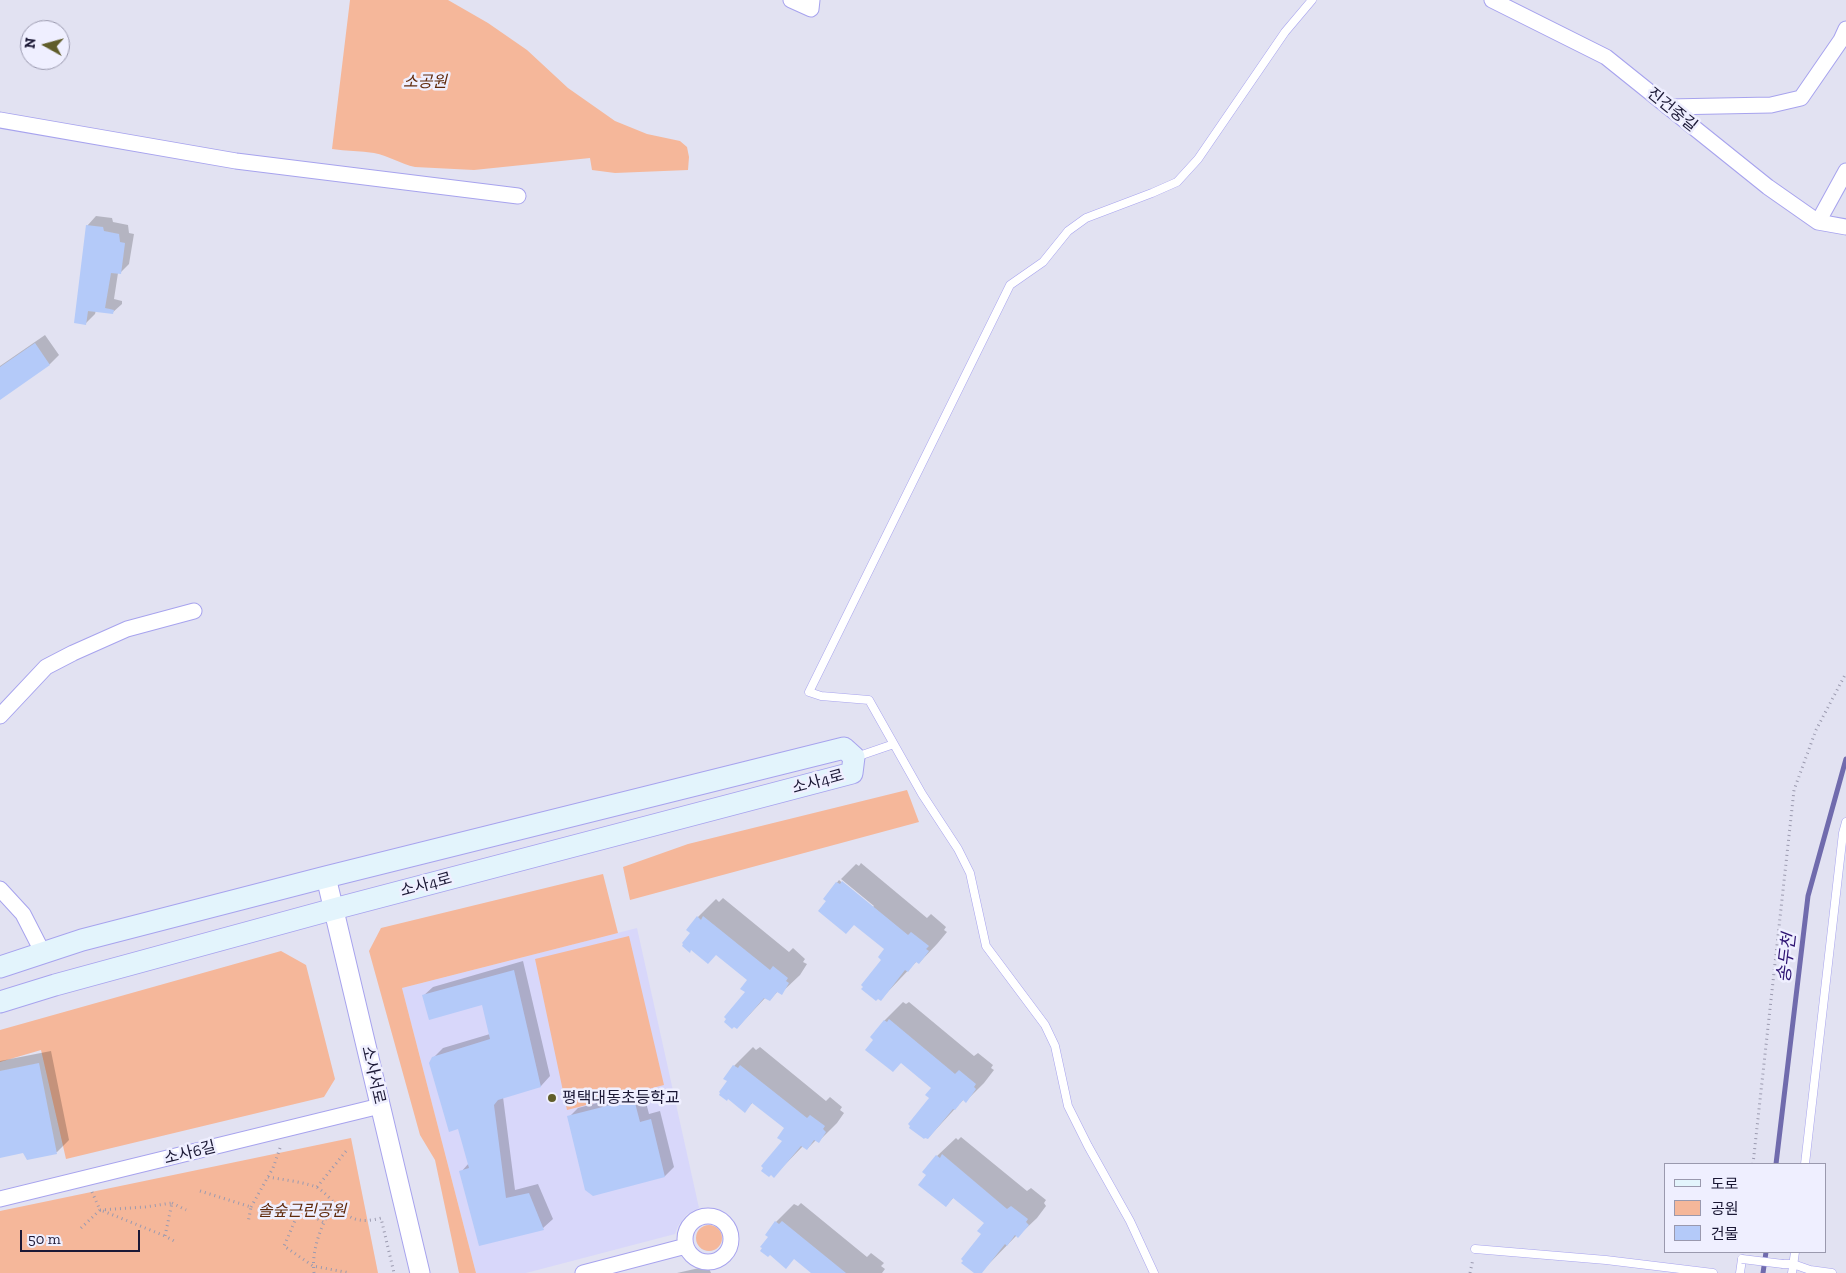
<!DOCTYPE html>
<meta charset="utf-8">
<style>
body{margin:0}
#map{position:relative;width:1846px;height:1273px;overflow:hidden;background:#e2e2f2;font-family:"Zilla Slab","Noto Sans KR",serif}
canvas{display:block}
.legend{position:absolute;left:1664px;top:1163px;width:162px;height:90px;box-sizing:border-box;background:#efefff;border:1px solid #9a99ae;margin:0;padding:6px 9px;list-style:none;font-size:15px;color:#1b1835}
.legend li{display:flex;align-items:center;gap:10px;height:25px}
.legend b{width:25px;border:1px solid #9a99ae}
.north{position:absolute;left:20px;top:20px;width:50px;height:50px;box-sizing:border-box;background:#efefff;border:1px solid #9a99ae;border-radius:50%;rotate:277deg;font-size:14px;font-weight:700;line-height:20px;text-align:center;color:#1b1835}
.north::after{content:'';display:block;margin:auto;width:18px;height:22px;background:#605d2a;clip-path:polygon(50% 0,100% 100%,50% 72%,0 100%)}
.scale{position:absolute;left:20px;top:1230px;width:120px;height:22px;box-sizing:border-box;border:2px solid #1b1835;border-top:0;padding-left:6px;font-size:15px;line-height:18px;white-space:nowrap;color:#1b1835;-webkit-text-stroke:4px #efefff;paint-order:stroke}
</style>
<div id="map">
<canvas width="1846" height="1273"></canvas>
<ul class="legend">
<li><b style="height:6px;background:#e3f4fc"></b>도로</li>
<li><b style="height:14px;background:#f5b79a"></b>공원</li>
<li><b style="height:14px;background:#b4caf9"></b>건물</li>
</ul>
<div class="north">N</div>
<div class="scale">50 m</div>
</div>
<script>
const ctx = document.querySelector('canvas').getContext('2d');
ctx.lineJoin = 'round';
function fill(path, color) { ctx.fillStyle = color; ctx.fill(path, 'evenodd'); }
function strokePath(path, color, width, dash) { ctx.strokeStyle = color; ctx.lineWidth = width; ctx.lineCap = dash ? 'butt' : 'round'; ctx.setLineDash(dash || []); ctx.stroke(path); }
function write(font, color, halo, rows, align = 'center') {
  ctx.font = font + ' "Zilla Slab","Noto Sans KR",serif'; ctx.lineWidth = 5; ctx.setLineDash([]); ctx.textBaseline = 'middle'; ctx.strokeStyle = halo; ctx.fillStyle = color; for (const [text, x, y, turn = 0] of rows) {
    ctx.save(); ctx.translate(x, y); ctx.rotate((+turn || 0) * Math.PI / 180); ctx.textAlign = isNaN(turn) ? turn : align; if (halo) ctx.strokeText(text, 0, 0); ctx.fillText(text, 0, 0); ctx.restore();
  }
}
fill(new Path2D(`
 M637,928L699,1208L686,1215L678,1226L675,1234L526,1273H476L402,988Z`), '#d8d7fa');
fill(new Path2D(`
 M350,0H448L488,23L527,50L568,88L615,121L647,134L680,141L687,147L689,157L688,170L615,173L592,170L590,158L474,170L415,167C401,164 389,156 374,153C361,151 346,151 332,149Z
 M907,790L919,822L630,900L623,867L688,844Z
 M603,874L618,933L402,988L476,1273H459L435,1160L420,1135L369,951L381,928Z
 M629,936L664,1085L567,1110L535,959Z
 M281,951L306,965L335,1079L324,1097L66,1159L41,1050L0,1062V1030Z
 M351,1138L378,1273H0V1211Z
 M696 1238a13 13 0 1 1 26 0a13 13 0 1 1-26 0Z`), '#f5b79a');
fill(new Path2D(`
 M96,216L112,218L113,222L128,225L129,233L134,234L129,264L120,273H118L114,299L122,301V304L112,313L96,310L95,314L86,323L87,226Z
 M45,335L59,355L50,364L0,399V366Z
 M861,863L927,918L931,914L946,927L944,930L947,932L937,944L919,963L917,961L881,999L883,960L886,949L824,899L839,880L872,908L874,906L841,879L856,864L859,866Z
 M723,898L789,952L793,948L805,959L803,962L807,964L800,975L781,993L778,991L770,1000L766,997L737,1028L748,980L691,932L698,917L716,899L719,902Z
 M523,961L550,1076L541,1086L503,1097L515,1190L538,1184L553,1219L543,1228L480,1245L461,1172L469,1163L459,1128L433,1058L443,1048L490,1034L483,1004L423,996L433,987Z
 M903,1002L906,1004L909,1002L974,1056L978,1053L993,1065L991,1068L994,1070L984,1083L966,1101L964,1099L928,1138L930,1098L933,1087L875,1039L884,1021Z
 M753,1047L756,1050L760,1047L826,1101L830,1097L842,1107L840,1110L844,1113L837,1123L818,1142L816,1140L807,1149L803,1146L774,1176L765,1168L784,1141L785,1128L753,1102L745,1111L728,1081L734,1066Z
 M51,1051L69,1140L57,1152H23L0,1157V1061Z
 M643,1091L649,1114L660,1111L674,1167L665,1176L593,1195L569,1117L578,1108Z
 M961,1137L1027,1191L1031,1188L1046,1200L1044,1203L1046,1206L1037,1218L1018,1236L1017,1235L980,1273L983,1233L986,1223L954,1197L946,1206L927,1175L937,1156L956,1138L958,1140Z
 M801,1203L867,1257L871,1253L884,1263L881,1266L885,1269L882,1273H813L770,1237L776,1222L794,1204L798,1206Z
 M708,1266L711,1273H677Z`), '#0003');
strokePath(new Path2D(`
 M1776,1164L1808,896L1846,759
 M1763,1273L1766,1252`), '#706bad', 5);
fill(new Path2D(`
 M86,225L103,227L104,231L119,234L120,242L125,243L121,274L111,273L105,308L114,310L113,314L88,311L86,325L74,323Z
 M35,343L50,365L0,400V367Z
 M842,881L908,935L911,932L929,946L926,949L929,951L919,964L916,962L908,972L905,970L881,1001L878,999L876,1001L861,989L863,987L861,985L881,960L878,957L884,949L854,925L846,934L818,911L826,901L823,899L836,882L840,884Z
 M697,916L701,920L703,916L770,970L773,966L788,978L786,981L789,983L782,995L777,992L770,1001L764,998L737,1029L734,1027L732,1029L724,1022L726,1019L724,1017L745,992L740,989L747,980L716,955L708,964L691,950L690,953L682,946L683,944L682,943L690,933L686,930Z
 M514,970L541,1087L498,1100L494,1105L506,1198L529,1193L544,1230L479,1246L459,1171L469,1168L458,1129L449,1132L429,1063L432,1057L490,1039L482,1005L429,1020L422,995Z
 M889,1019L955,1074L959,1070L976,1084L974,1087L976,1089L966,1103L963,1100L955,1110L953,1109L928,1139L925,1138L924,1139L909,1128L910,1126L908,1124L929,1098L925,1095L931,1088L901,1063L893,1072L865,1050L873,1040L870,1037L884,1020L887,1022Z
 M39,1063L57,1154L27,1160L23,1153L0,1158V1071Z
 M733,1065L738,1068L740,1065L807,1118L810,1115L825,1126L823,1129L826,1132L819,1143L814,1140L807,1150L801,1146L774,1178L771,1175L769,1177L761,1171L763,1168L761,1166L782,1141L777,1138L784,1128L752,1103L745,1113L728,1099L727,1101L719,1095L720,1093L719,1092L727,1081L723,1079Z
 M634,1099L640,1122L651,1119L665,1177L593,1196L585,1190L567,1116Z
 M942,1154L1007,1209L1011,1206L1028,1219L1026,1222L1029,1225L1018,1238L1015,1235L1007,1246L1005,1244L982,1273H974L961,1263L963,1261L961,1259L981,1234L977,1231L984,1223L953,1198L946,1207L918,1185L926,1175L922,1172L936,1155L940,1158Z
 M775,1221L779,1224L782,1221L846,1273H811L794,1259L786,1269L770,1255L768,1257L760,1251L762,1248L760,1247L768,1237L765,1235Z`), '#b4caf9');
const service = new Path2D(`
 M856,757L891,745
 M1805,1164L1843,833L1846,822
 M1475,1249L1606,1260L1713,1273
 M1783,1264H1793L1810,1270L1832,1273
 M1154,1273L1130,1221L1088,1146L1068,1106L1055,1046L1045,1025L986,946L970,873L958,849L922,794L869,700L821,696L809,692L1010,285L1043,262L1068,231L1086,218L1152,193L1177,182L1198,159L1285,32L1312,0
 M1740,1273L1742,1259
 M1792,1273L1795,1252`);
const minor = new Path2D(`
 M791,0L811,9L812,0
 M1492,0L1606,57L1768,187L1818,222L1846,227
 M1668,107L1771,105L1801,98L1841,40L1846,29
 M0,120L236,161L518,196
 M1818,222L1846,171
 M0,716L46,667L73,653L127,629L194,611
 M0,889L23,914L43,953
 M0,1199L380,1106
 M685 1239a23 23 0 1 1 46 0a23 23 0 1 1-46 0Z
 M583,1273L686,1246`);
const tertiary = new Path2D(`
 M326,877L420,1273`);
const secondary = new Path2D(`
 M0,967L82,940L326,877L844,748L854,757L852,773L334,909L55,985L0,1002`);
strokePath(service, '#a7a3ee', 9);
strokePath(minor, '#a7a3ee', 17);
strokePath(tertiary, '#a7a3ee', 21);
strokePath(secondary, '#a7a3ee', 23);
strokePath(new Path2D(`
 M1753,1164L1794,790L1816,730L1846,673
 M268,1177C279,1179 310,1183 318,1188C342,1205 344,1228 381,1218L394,1273
 M317,1187L347,1150
 M200,1191L251,1207L248,1223
 M172,1203L186,1210
 M251,1207L273,1168L280,1148
 M100,1210L145,1207L172,1203L165,1236L174,1241
 M103,1211L165,1236
 M323,1222L300,1209L284,1246L313,1266L350,1273
 M81,1228L100,1210L92,1192
 M314,1273C311,1249 322,1224 334,1203
 M1470,1273L1473,1259`), '#9b9aaf', 3, [1, 4]);
strokePath(service, '#fff', 8);
strokePath(minor, '#fff', 15);
strokePath(tertiary, '#fff', 19);
strokePath(secondary, '#e3f4fc', 21);
const serviceBridge = new Path2D(`
 M1742,1259L1783,1264`);
strokePath(serviceBridge, '#a7a3ee', 9, []);
strokePath(serviceBridge, '#fff', 8);
for (const [x, y, r, color] of [
 [552,1098,5,"#605d2a"]
]) { const dot = new Path2D(); dot.arc(x, y, r, 0, 2 * Math.PI); ctx.fillStyle = color; ctx.fill(dot); strokePath(dot, '#efefff', 2); }
write('italic 16px', '#602a0c', '#efefff', [
 ["소공원",425,82],
 ["솔숲근린공원",302,1211]
]);
write('16px', '#1b1835', '#efefff', [
 ["진건중길",1672,110,39],
 ["소사4로",818,782,-15],
 ["소사4로",426,885,-15],
 ["소사서로",373,1075,77],
 ["소사6길",190,1153,-14]
]);
write('16px', '#1b1835', '#efefff', [
 ["평택대동초등학교",562,1098]
], 'left');
write('italic 18px', '#2e1473', '#efefff', [
 ["송두천",1787,958,-83]
]);
</script>
